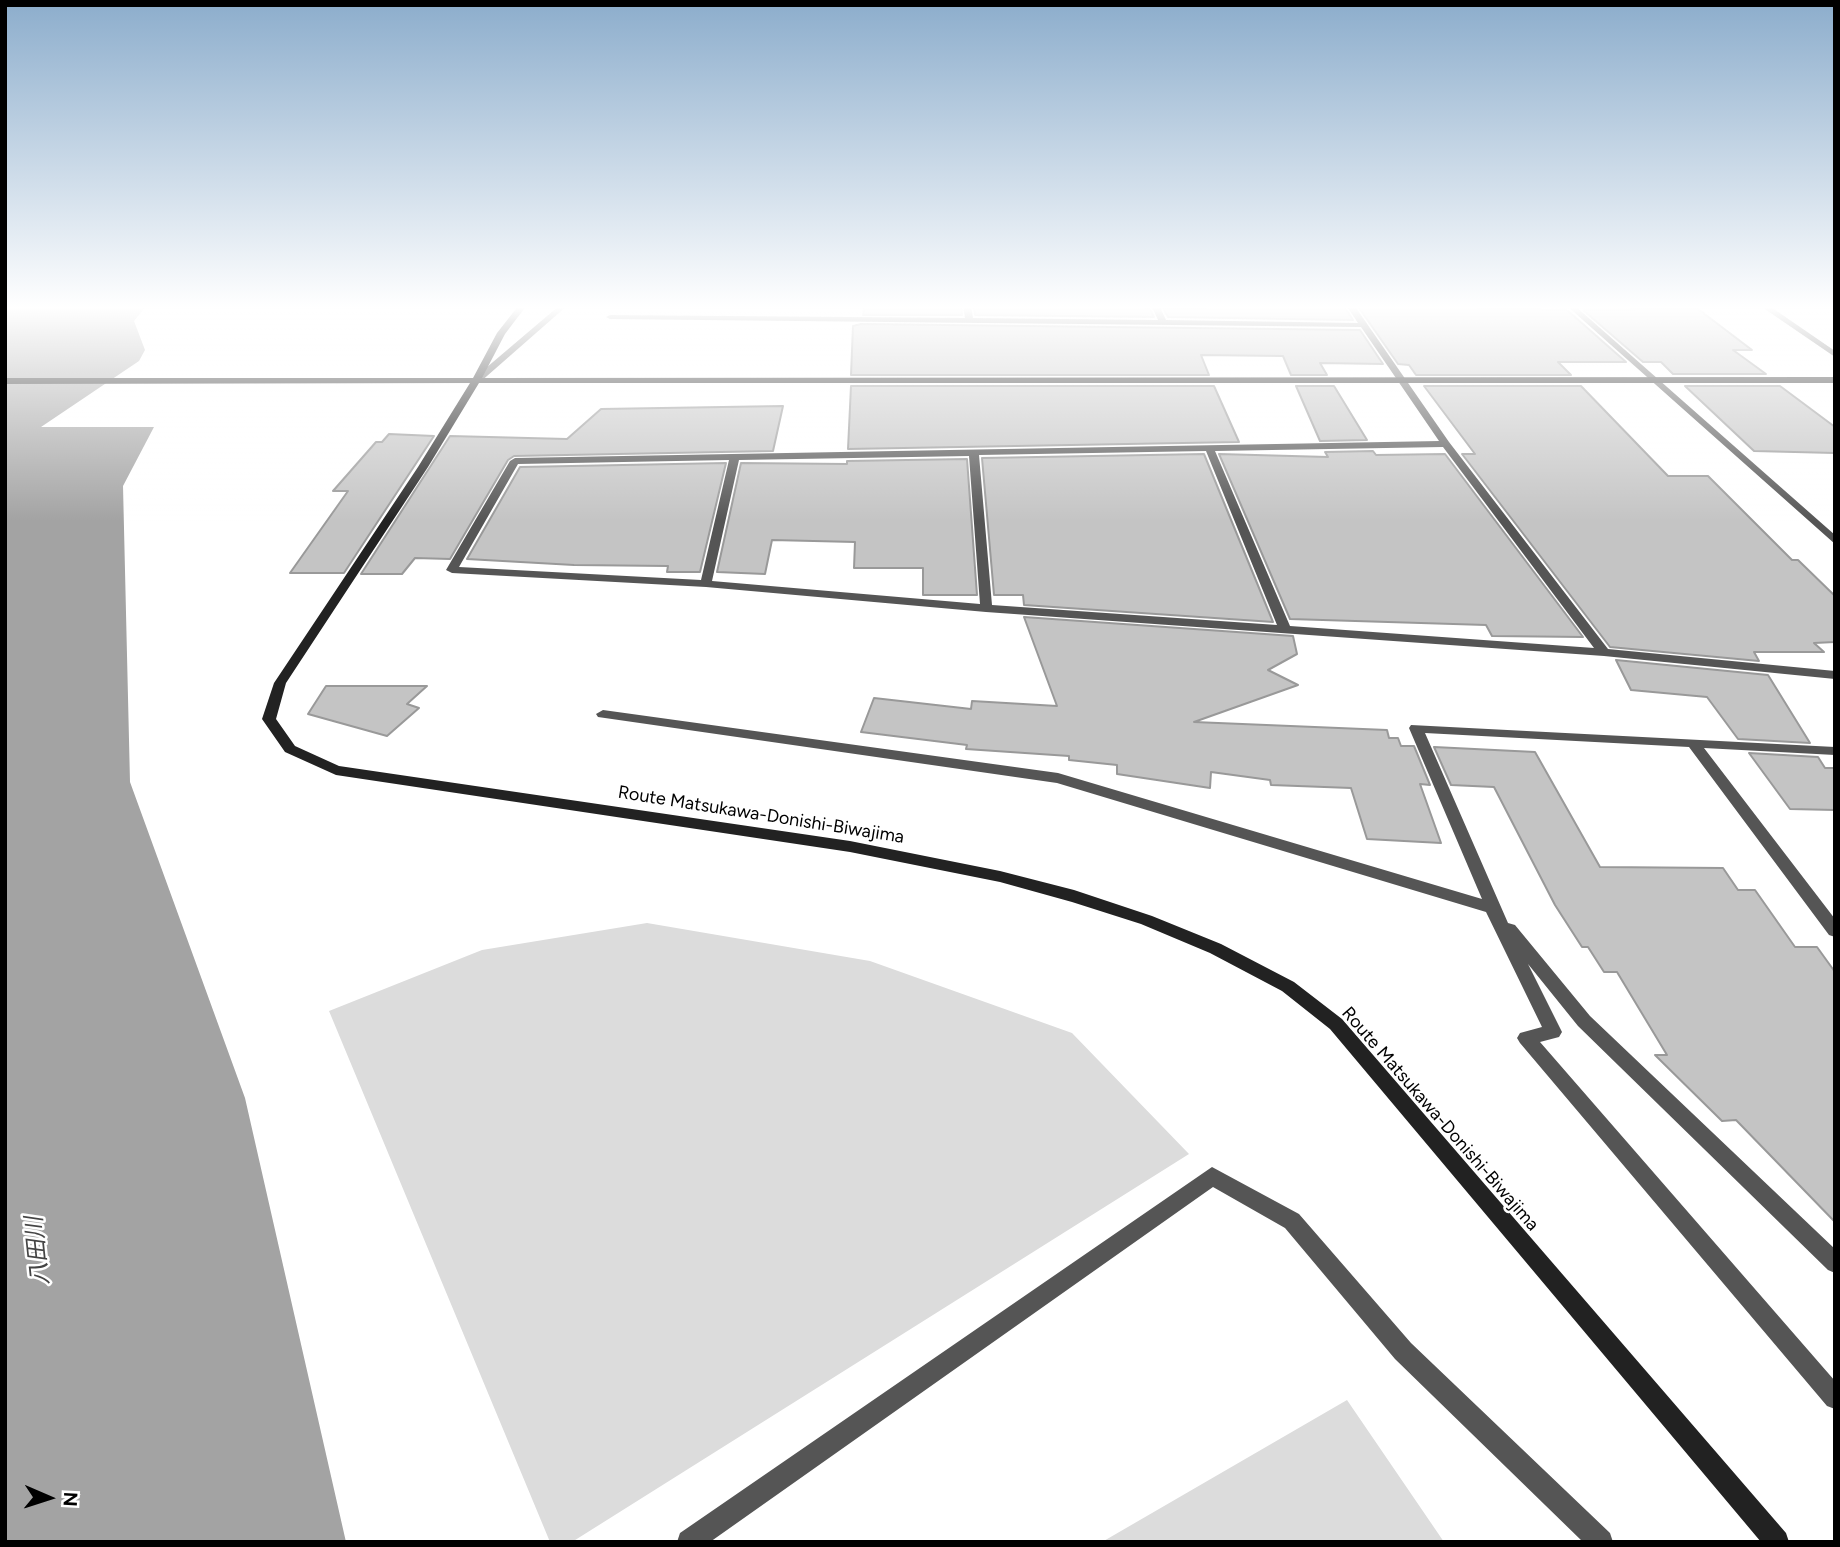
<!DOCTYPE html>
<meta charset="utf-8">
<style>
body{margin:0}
#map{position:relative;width:1840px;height:1547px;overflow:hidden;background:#fff;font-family:Figtree,sans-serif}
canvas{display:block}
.frame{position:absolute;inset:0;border:7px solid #000;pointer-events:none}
.north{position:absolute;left:14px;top:1463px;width:70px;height:70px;-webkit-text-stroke:5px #fff;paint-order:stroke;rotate:93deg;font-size:19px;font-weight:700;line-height:28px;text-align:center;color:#000}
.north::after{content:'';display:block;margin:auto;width:24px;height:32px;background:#000;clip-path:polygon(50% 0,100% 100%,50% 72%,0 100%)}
</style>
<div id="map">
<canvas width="1840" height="1547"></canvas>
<div class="frame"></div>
<div class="north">N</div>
</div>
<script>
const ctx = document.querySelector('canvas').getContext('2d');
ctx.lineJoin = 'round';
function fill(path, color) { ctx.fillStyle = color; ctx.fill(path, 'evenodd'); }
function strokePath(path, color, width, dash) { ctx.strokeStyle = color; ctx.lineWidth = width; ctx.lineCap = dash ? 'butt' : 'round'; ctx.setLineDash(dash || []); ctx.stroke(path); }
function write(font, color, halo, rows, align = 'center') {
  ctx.font = font + ' Figtree,"Noto Sans JP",sans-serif'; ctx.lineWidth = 5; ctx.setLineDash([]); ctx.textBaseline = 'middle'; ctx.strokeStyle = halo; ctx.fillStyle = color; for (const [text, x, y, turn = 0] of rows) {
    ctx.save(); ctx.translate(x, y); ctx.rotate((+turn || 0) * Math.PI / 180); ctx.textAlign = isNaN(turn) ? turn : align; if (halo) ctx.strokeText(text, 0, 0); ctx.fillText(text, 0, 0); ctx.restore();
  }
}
fill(new Path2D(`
 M647,923L870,961L1072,1033L1189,1154L572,1542H550L329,1011L482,950Z
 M1347,1400L1444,1542H1102Z`), '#dcdcdc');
fill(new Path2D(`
 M5,305H147L134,321L145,350L139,361L41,427H154L123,486L130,782L245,1098L346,1542H5Z`), '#a3a3a3');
const building = new Path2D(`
 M865,305H961L962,315H863Z
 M974,305H1119L1120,307L1149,308L1154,317L975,315Z
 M1206,305H1343L1353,320L1168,317L1163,308H1207Z
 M1357,305L1567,310L1626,362H1558L1571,375H1416L1409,365L1398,364Z
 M1632,308L1698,309L1752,350H1733L1766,374H1673L1661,362H1643L1583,310H1635Z
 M861,324L1360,330L1383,364L1320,363L1327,375H1291L1283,356L1201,355L1209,375H851L853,326Z
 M851,386H1214L1239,442L848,449Z
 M1296,386H1334L1367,440L1320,441Z
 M1424,386H1581L1668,476H1708L1792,560H1798L1835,596V642L1814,643L1824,652H1754L1759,661L1610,647L1462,454H1475Z
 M1685,386H1780L1835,427V453L1754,451Z
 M783,406L773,451L514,456L508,460L450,559L415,558L402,574H361L450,436L567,439L601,409Z
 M389,434L434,436L344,573H290L348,491H333L376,442H382Z
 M1373,451L1376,455L1445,454L1583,637L1492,636L1486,625L1290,619L1219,454L1328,457L1325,452Z
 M1204,454L1273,622L1024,605L1023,595H994L982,458Z
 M967,459L977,595H923V568H854L855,542L772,540L765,574L717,572L741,463L847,464V461Z
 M726,463L700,572H667L668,566L574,565L467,559L520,467Z
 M1024,617L1293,636L1297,654L1268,670L1298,685L1194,722L1387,730L1389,738H1398L1401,746H1414L1430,785L1420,784L1441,843L1367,839L1351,788L1271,785L1270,780L1211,772L1210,788L1117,774V765L1069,760V756L966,749L967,745L861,732L874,698L971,709L972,701L1057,706Z
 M1616,660L1768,675L1810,743L1738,739L1707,697L1631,690Z
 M326,686H427L407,704L419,708L387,736L308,714Z
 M1434,747L1535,752L1600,867L1723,868L1738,890H1755L1795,947H1817L1835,972V1222L1736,1120L1722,1121L1655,1055H1667L1617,972H1604L1588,947H1582L1555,905L1494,787L1451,785Z
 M1749,753L1818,757L1825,768H1835V810L1790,809Z`);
fill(building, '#c4c4c4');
strokePath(building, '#999', 2);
fill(new Path2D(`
 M1212,1167L1299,1214L1411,1343L1610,1533L1613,1542H1583L1395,1359L1285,1228L1213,1187L710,1542H677L680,1533Z`), '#555');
fill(new Path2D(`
 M560,305H568L479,383H473V379Z
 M963,305H971L973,318L1158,320L1151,305H1159L1166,320L1358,323L1346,305H1354L1449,442L1608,649L1835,671V679L1604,656L986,612L706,587L452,573L446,570L510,461L515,458L1439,441L1361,327L610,319L606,317L610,315L965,318ZM1443,447L1594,648L1290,626L1215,451ZM1206,451L1277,625L992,605L979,455ZM969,456L980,604L712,581L739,460ZM729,460L701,580L459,567L518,464Z
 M1566,305H1574L1835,535V544Z
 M1759,305H1768L1835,351V357Z
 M603,710L1058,773L1482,899L1409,728L1411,725L1835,747V755L1704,748L1835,919V937L1829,935L1689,747L1425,733L1508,923L1515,925L1590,1016L1835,1249V1273L1828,1270L1578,1026L1528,964L1562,1032L1559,1037L1540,1042L1835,1381V1409L1827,1406L1520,1043L1517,1038L1520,1033L1542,1027L1486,912L1057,783L598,717L596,714Z`), '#555');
fill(new Path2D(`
 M519,305H527L505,334L482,378L1835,377V383H479L428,467L286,683L276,719L295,746L339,766L850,841L1000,871L1074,890L1152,916L1221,944L1294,982L1342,1019L1786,1533L1789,1542H1761L1330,1029L1282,991L1210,953L1141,924L1072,902L1000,882L850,852L336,775L285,752L262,719L274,683L418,467L470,383L5,384V378H473L497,333Z`), '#222');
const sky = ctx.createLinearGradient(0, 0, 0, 521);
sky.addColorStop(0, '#8cadcc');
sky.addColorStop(0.59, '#fff');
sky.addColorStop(1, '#ffffff00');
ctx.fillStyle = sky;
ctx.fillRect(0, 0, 1840, 521);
write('18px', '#000', '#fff', [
 ["Route Matsukawa-Donishi-Biwajima",761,815,9],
 ["Route Matsukawa-Donishi-Biwajima",1440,1119,49]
]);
write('italic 23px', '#444', '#fff', [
 ["八田川",38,1251,-96]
]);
</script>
